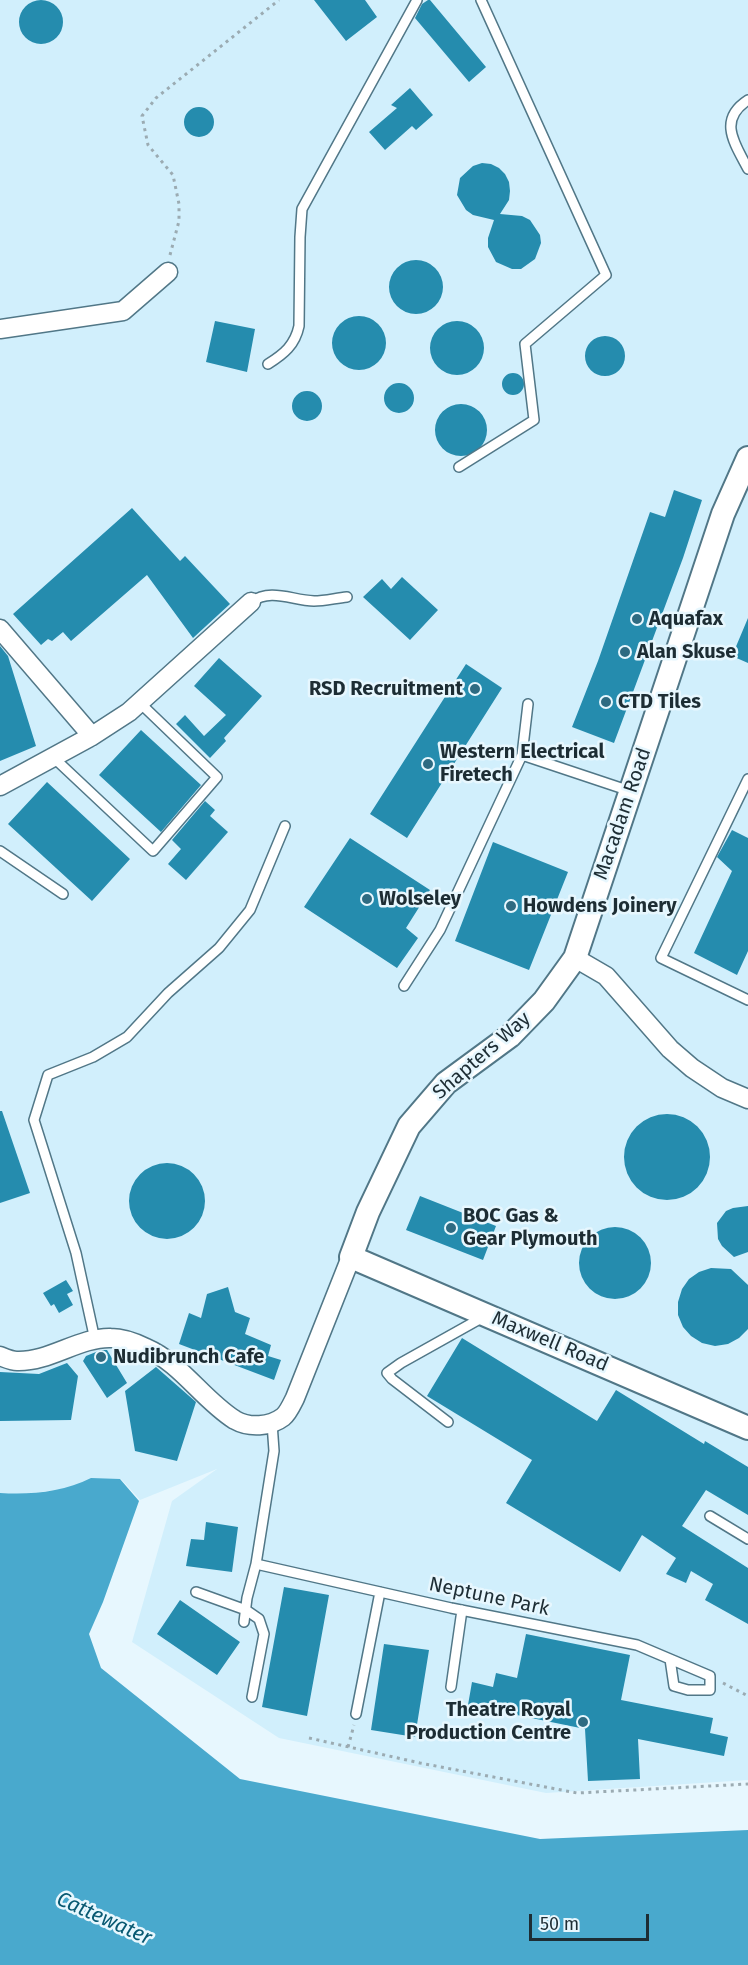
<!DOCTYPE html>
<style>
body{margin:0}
#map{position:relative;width:748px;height:1965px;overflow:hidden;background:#e7f7fe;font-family:"Fira Sans",sans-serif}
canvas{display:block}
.scale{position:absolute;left:529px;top:1914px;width:120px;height:27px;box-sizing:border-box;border:3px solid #1d2d34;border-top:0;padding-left:8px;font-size:18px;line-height:21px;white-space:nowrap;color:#1d2d34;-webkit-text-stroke:4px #e7f7fe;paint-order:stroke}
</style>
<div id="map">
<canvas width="748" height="1965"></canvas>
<div class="scale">50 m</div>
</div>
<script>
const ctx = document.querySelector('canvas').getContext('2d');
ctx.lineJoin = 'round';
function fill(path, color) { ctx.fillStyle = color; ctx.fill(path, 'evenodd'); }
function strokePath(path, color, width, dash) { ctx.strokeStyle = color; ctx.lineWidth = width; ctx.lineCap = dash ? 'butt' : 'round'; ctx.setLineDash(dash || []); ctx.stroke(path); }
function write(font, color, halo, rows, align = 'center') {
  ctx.font = font + ' "Fira Sans",sans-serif'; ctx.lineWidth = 5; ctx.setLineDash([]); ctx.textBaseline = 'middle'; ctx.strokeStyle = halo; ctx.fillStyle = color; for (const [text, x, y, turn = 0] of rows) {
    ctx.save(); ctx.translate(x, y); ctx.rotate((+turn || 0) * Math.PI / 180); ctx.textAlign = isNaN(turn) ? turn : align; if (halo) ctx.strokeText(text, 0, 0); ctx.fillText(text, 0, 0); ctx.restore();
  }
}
fill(new Path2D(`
 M0,0H748V1780L546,1793L279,1738L132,1642L172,1501L217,1469L140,1500L121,1479H92L74,1487L28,1494H0Z`), '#d1effc');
fill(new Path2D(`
 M91,1478L120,1479L139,1501L103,1602L89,1634L101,1668L240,1779L540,1839L748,1830V1965H0V1493C31,1495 63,1492 91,1478Z`), '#49a9cd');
fill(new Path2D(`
 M19 22a22 22 0 1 1 44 0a22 22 0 1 1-44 0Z
 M314,0H365L377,17L346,41Z
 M428,0H430L486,67L469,82L415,18L422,4Z
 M410,88L433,115L416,130L412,126L385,150L369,132L397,108L391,105Z
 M184 122a15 15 0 1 1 30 0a15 15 0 1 1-30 0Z
 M482,163L491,164L499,168L505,174L509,182L510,191L509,200L500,214L522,216L530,220L540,235L541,243L535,259L521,269H512L496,262L488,247V238L494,220L473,215L466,210L457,195L460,178L473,166Z
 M389 287a27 27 0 1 1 54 0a27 27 0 1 1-54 0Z
 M332 343a27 27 0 1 1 54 0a27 27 0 1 1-54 0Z
 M215,321L255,329L247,372L206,362Z
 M430 348a27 27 0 1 1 54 0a27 27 0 1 1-54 0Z
 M585 356a20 20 0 1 1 40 0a20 20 0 1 1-40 0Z
 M502 384a11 11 0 1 1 22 0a11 11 0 1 1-22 0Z
 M384 398a15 15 0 1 1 30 0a15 15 0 1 1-30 0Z
 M292 406a15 15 0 1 1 30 0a15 15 0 1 1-30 0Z
 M435 430a26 26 0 1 1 52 0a26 26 0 1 1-52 0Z
 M674,490L702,500L683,558L614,743L572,727L598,661L650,512L665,517Z
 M132,508L180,561L185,556L230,604L193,638L147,575L71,641L63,632L52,641L48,639L41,645L13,614Z
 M402,577L438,610L410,640L363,597L382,579L391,589Z
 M748,618V663L732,656Z
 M0,646L8,656L36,746L0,761Z
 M219,658L262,696L224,738L226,741L210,758L176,724L185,715L204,736L226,715L194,686Z
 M466,664L502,688L407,838L370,814Z
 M141,730L201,785L161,832L99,775Z
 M47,782L130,859L92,901L8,824Z
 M205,801L215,810L210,816L228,832L186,880L168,864L181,849L172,840Z
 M732,830L748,838V951L737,975L694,953L732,871L717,857Z
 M350,838L430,890L406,928L418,938L397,968L304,907Z
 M493,842L568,872L529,970L455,941Z
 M0,1111H2L30,1193L0,1203Z
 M624 1157a43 43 0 1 1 86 0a43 43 0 1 1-86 0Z
 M129 1201a38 38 0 1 1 76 0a38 38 0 1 1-76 0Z
 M420,1196L496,1226L483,1260L406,1230Z
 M748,1206V1252L734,1257L722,1246L718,1239L717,1223L726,1211L733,1208Z
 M579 1263a36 36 0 1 1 72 0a36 36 0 1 1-72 0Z
 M711,1268L731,1269L748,1285V1329L739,1338L728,1344L715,1346L702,1343L691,1336L683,1327L678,1315V1302L682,1289L689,1279L699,1272Z
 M66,1280L73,1291L67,1294L73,1305L59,1313L54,1304L51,1306L43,1293Z
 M228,1287L235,1312L250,1318L245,1334L271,1345L268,1356L281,1360L274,1380L179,1344L189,1313L201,1318L207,1294Z
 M462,1338L597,1421L616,1390L704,1444L705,1441L748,1467V1515L706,1490L682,1526L748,1568V1624L705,1600L713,1584L691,1571L686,1583L666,1574L676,1558L642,1535L620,1572L506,1503L532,1460L427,1396Z
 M101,1350H107L127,1383L107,1398L83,1361L86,1356Z
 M67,1363L78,1376L71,1420L0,1421V1372L39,1374Z
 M156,1367L196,1402L177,1461L135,1451L125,1391Z
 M206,1522L238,1527L232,1572L186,1566L191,1539L204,1540Z
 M284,1587L329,1595L307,1716L262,1707Z
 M180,1600L240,1642L217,1675L157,1634Z
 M526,1634L630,1655L621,1700L713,1718L710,1733L728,1737L724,1756L638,1739L640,1779L588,1781L585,1729L468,1705L472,1682L493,1687L496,1673L517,1678Z
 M384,1644L429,1650L415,1737L371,1730Z`), '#258cae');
const service = new Path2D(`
 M748,100C717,120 735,144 748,169
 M268,364C284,354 295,345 299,326L300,237L302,209L417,0
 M459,467L534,420L525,344L606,275L481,0
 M251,602C271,588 291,600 314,601C325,601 336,598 347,597
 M522,755L528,704
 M53,757L153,851L217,777L139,702
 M748,779L661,958L748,1000
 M0,851L63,894
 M404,986L440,930L522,755L630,791
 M95,1340L76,1253L34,1120L48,1075L93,1057L127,1037L168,993L219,948L250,910L285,826
 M448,1422L392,1379L387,1373L401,1363L485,1316
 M272,1423L274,1451L256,1564L451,1608L637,1645L710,1676V1690H688L674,1686L670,1659
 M710,1516L748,1539
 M196,1592L246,1610L259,1619L264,1634L252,1697
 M244,1622L247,1598L256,1564
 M451,1687L462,1610
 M356,1714L380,1592`);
const minor = new Path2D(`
 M0,329L123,311L168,272
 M0,629L92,736
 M0,786L92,736L129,712L251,602
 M575,958L606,976L670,1049L692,1068L722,1088L748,1099
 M0,1356C5,1358 12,1361 17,1361C50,1362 79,1337 111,1338C122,1338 136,1343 146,1348C181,1363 203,1400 235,1420C249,1428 270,1427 283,1417C288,1413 292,1404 295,1398L351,1257`);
const tertiary = new Path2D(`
 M748,458L723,514L575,958L544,1001L510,1036L446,1083L409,1126L368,1212L351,1257L748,1428`);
strokePath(service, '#517787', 12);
strokePath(minor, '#517787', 21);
strokePath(tertiary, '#517787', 26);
strokePath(new Path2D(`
 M170,255L179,221V204L173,175L148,145L142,116L156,98L279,0
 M723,1683L748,1696
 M309,1738L420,1763L577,1793L748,1784
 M348,1747L354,1725`), '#9babb2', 3, [3, 4.5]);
strokePath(service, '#fff', 9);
strokePath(minor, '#fff', 18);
strokePath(tertiary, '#fff', 22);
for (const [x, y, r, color] of [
 [637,619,6,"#2e6b82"],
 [625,652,6,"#2e6b82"],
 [475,689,6,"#2e6b82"],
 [606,702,6,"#2e6b82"],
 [428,764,6,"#2e6b82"],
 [367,899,6,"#2e6b82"],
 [511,906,6,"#2e6b82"],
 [451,1228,6,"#2e6b82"],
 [101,1357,6,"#2e6b82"],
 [583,1722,6,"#2e6b82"]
]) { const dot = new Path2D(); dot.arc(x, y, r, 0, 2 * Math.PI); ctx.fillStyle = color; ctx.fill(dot); strokePath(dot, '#e7f7fe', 2); }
write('bold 20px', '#1d2d34', '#e7f7fe', [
 ["Aquafax",649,619],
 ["Alan Skuse",637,652],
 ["RSD Recruitment",463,689,"right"],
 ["CTD Tiles",618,702],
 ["Western Electrical",440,752],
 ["Firetech",440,775],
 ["Wolseley",379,899],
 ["Howdens Joinery",523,906],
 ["BOC Gas &",463,1216],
 ["Gear Plymouth",463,1239],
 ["Nudibrunch Cafe",113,1357],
 ["Theatre Royal",571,1710,"right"],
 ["Production Centre",571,1733,"right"]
], 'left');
write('20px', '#1d2d34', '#e7f7fe', [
 ["Macadam Road",623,814,-71],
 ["Shapters Way",482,1056,-41],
 ["Maxwell Road",550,1342,23],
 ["Neptune Park",489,1597,12]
]);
write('italic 21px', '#085972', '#e7f7fe', [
 ["Cattewater",104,1919,24]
]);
</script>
